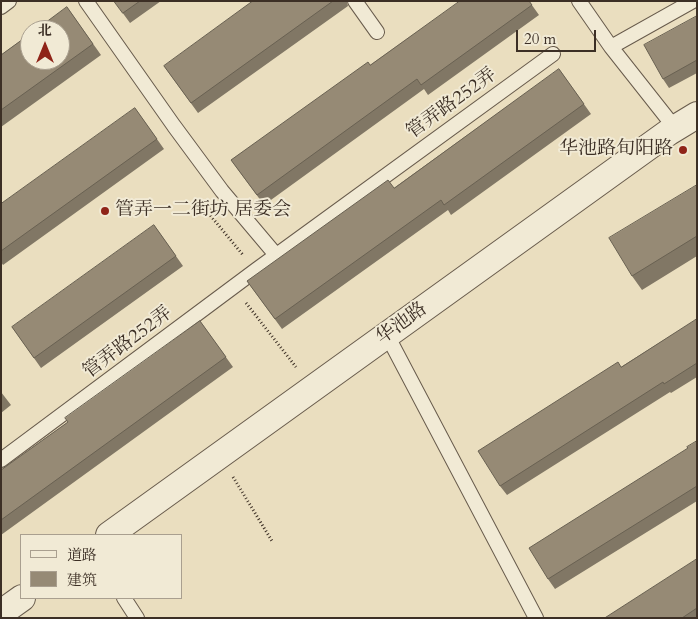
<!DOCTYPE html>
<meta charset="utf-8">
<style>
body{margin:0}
#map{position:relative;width:698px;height:619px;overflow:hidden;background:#eadebf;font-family:Cardo,"Noto Serif SC",serif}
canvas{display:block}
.frame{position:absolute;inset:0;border:2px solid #3c2f25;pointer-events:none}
.legend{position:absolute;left:20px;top:534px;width:162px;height:65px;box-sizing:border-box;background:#f1ead5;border:1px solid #a99f8f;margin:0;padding:6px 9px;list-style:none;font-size:15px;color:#3c2f25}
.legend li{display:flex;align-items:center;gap:10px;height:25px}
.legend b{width:25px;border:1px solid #a99f8f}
.north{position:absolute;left:20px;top:20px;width:50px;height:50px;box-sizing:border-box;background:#f1ead5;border:1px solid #a99f8f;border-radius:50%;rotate:0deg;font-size:14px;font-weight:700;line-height:20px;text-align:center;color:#3c2f25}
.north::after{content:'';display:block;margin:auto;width:18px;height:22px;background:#8f2418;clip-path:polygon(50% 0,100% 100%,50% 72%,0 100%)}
.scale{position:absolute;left:516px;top:30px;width:80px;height:22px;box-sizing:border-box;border:2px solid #3c2f25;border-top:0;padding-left:6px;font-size:15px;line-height:18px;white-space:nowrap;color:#3c2f25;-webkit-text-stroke:4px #f1ead5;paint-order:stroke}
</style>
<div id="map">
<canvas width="698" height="619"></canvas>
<div class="frame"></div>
<ul class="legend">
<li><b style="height:6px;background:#f1ead5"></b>道路</li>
<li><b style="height:14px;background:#968a75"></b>建筑</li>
</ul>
<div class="north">北</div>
<div class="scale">20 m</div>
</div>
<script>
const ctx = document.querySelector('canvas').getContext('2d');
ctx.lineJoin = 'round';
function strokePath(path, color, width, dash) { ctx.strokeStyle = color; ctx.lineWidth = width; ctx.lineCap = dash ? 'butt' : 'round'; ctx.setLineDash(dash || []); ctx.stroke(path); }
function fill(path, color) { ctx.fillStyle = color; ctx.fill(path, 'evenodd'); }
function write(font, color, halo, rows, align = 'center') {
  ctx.font = font + ' Cardo,"Noto Serif SC",serif'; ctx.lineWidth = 4; ctx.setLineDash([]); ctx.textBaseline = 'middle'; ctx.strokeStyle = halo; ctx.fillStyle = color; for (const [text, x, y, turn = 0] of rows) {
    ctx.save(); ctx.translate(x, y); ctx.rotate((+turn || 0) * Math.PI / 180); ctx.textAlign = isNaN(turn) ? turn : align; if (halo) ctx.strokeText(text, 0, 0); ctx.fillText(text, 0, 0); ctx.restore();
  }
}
const service = new Path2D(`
 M86,1L174,126L222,191L276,255
 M355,1L377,32
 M579,1L611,47L675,128
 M1,7L9,1
 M611,47L693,1
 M387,335L536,618
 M1,460L256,270L553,54
 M124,598L137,618`);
const minor = new Path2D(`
 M109,535L669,132L697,115
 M1,613L22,598`);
strokePath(service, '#685b4c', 16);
strokePath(minor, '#685b4c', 28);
strokePath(new Path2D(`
 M212,209L210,215L243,255
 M246,303L296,367
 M233,477L272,541`), '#3c2f25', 3, [1, 2.5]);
strokePath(service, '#f1ead5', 14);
strokePath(minor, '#f1ead5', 26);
fill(new Path2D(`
 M114,1H161L130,23Z
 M253,1H347L348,6L198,113L164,66Z
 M529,1L539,15L428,95L424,89L264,205L231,160L370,65Z
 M67,7L101,55L1,127V55Z
 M697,16V73L669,88L663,79Z
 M559,69L591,114L451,215L448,210L282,329L247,281L394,188Z
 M135,108L164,149L3,265L1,262V204Z
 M697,185V256L642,290L632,276Z
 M154,225L183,266L41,368L12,327Z
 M697,319V377L671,393L670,392L507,495L500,486L621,367Z
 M200,321L233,367L1,535V470L68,422Z
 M1,392L11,405L1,413Z
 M697,441V501L555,589L548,579Z
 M697,559V618H605Z`), '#817765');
const building = new Path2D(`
 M114,1H140L123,13Z
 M253,1H333L191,103L164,66Z
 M460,1H529L532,5L421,85L417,79L257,195L231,160L368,62L370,65Z
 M67,7L93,44L1,110V55L30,34V60H60V30H36Z
 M697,16V60L663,79L644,45Z
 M559,69L584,104L444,205L441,200L275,319L247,281L388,180L394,188Z
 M135,108L157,139L1,251V204Z
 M697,185V236L632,276L609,238Z
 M154,225L176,256L34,358L12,327Z
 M697,319V363L664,384L663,382L500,486L478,451L618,362L621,367Z
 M200,321L226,357L1,520V470L68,422L65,418Z
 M697,441V486L548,579L529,548L688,448L687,447Z
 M697,559V608L682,618H605Z`);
fill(building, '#968a75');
strokePath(building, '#696152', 1);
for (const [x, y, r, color] of [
 [683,150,5,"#8f2418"],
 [105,211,5,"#8f2418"]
]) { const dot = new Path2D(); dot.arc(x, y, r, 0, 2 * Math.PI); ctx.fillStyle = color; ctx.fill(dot); strokePath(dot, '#f1ead5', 2); }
write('19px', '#3c2f25', '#f1ead5', [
 ["管弄路252弄",452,104,-36],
 ["华池路",402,324,-36],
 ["管弄路252弄",128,343,-37]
]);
write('19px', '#3c2f25', '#f1ead5', [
 ["华池路旬阳路",673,150],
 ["管弄一二街坊 居委会",115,211,"left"]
], 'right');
</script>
